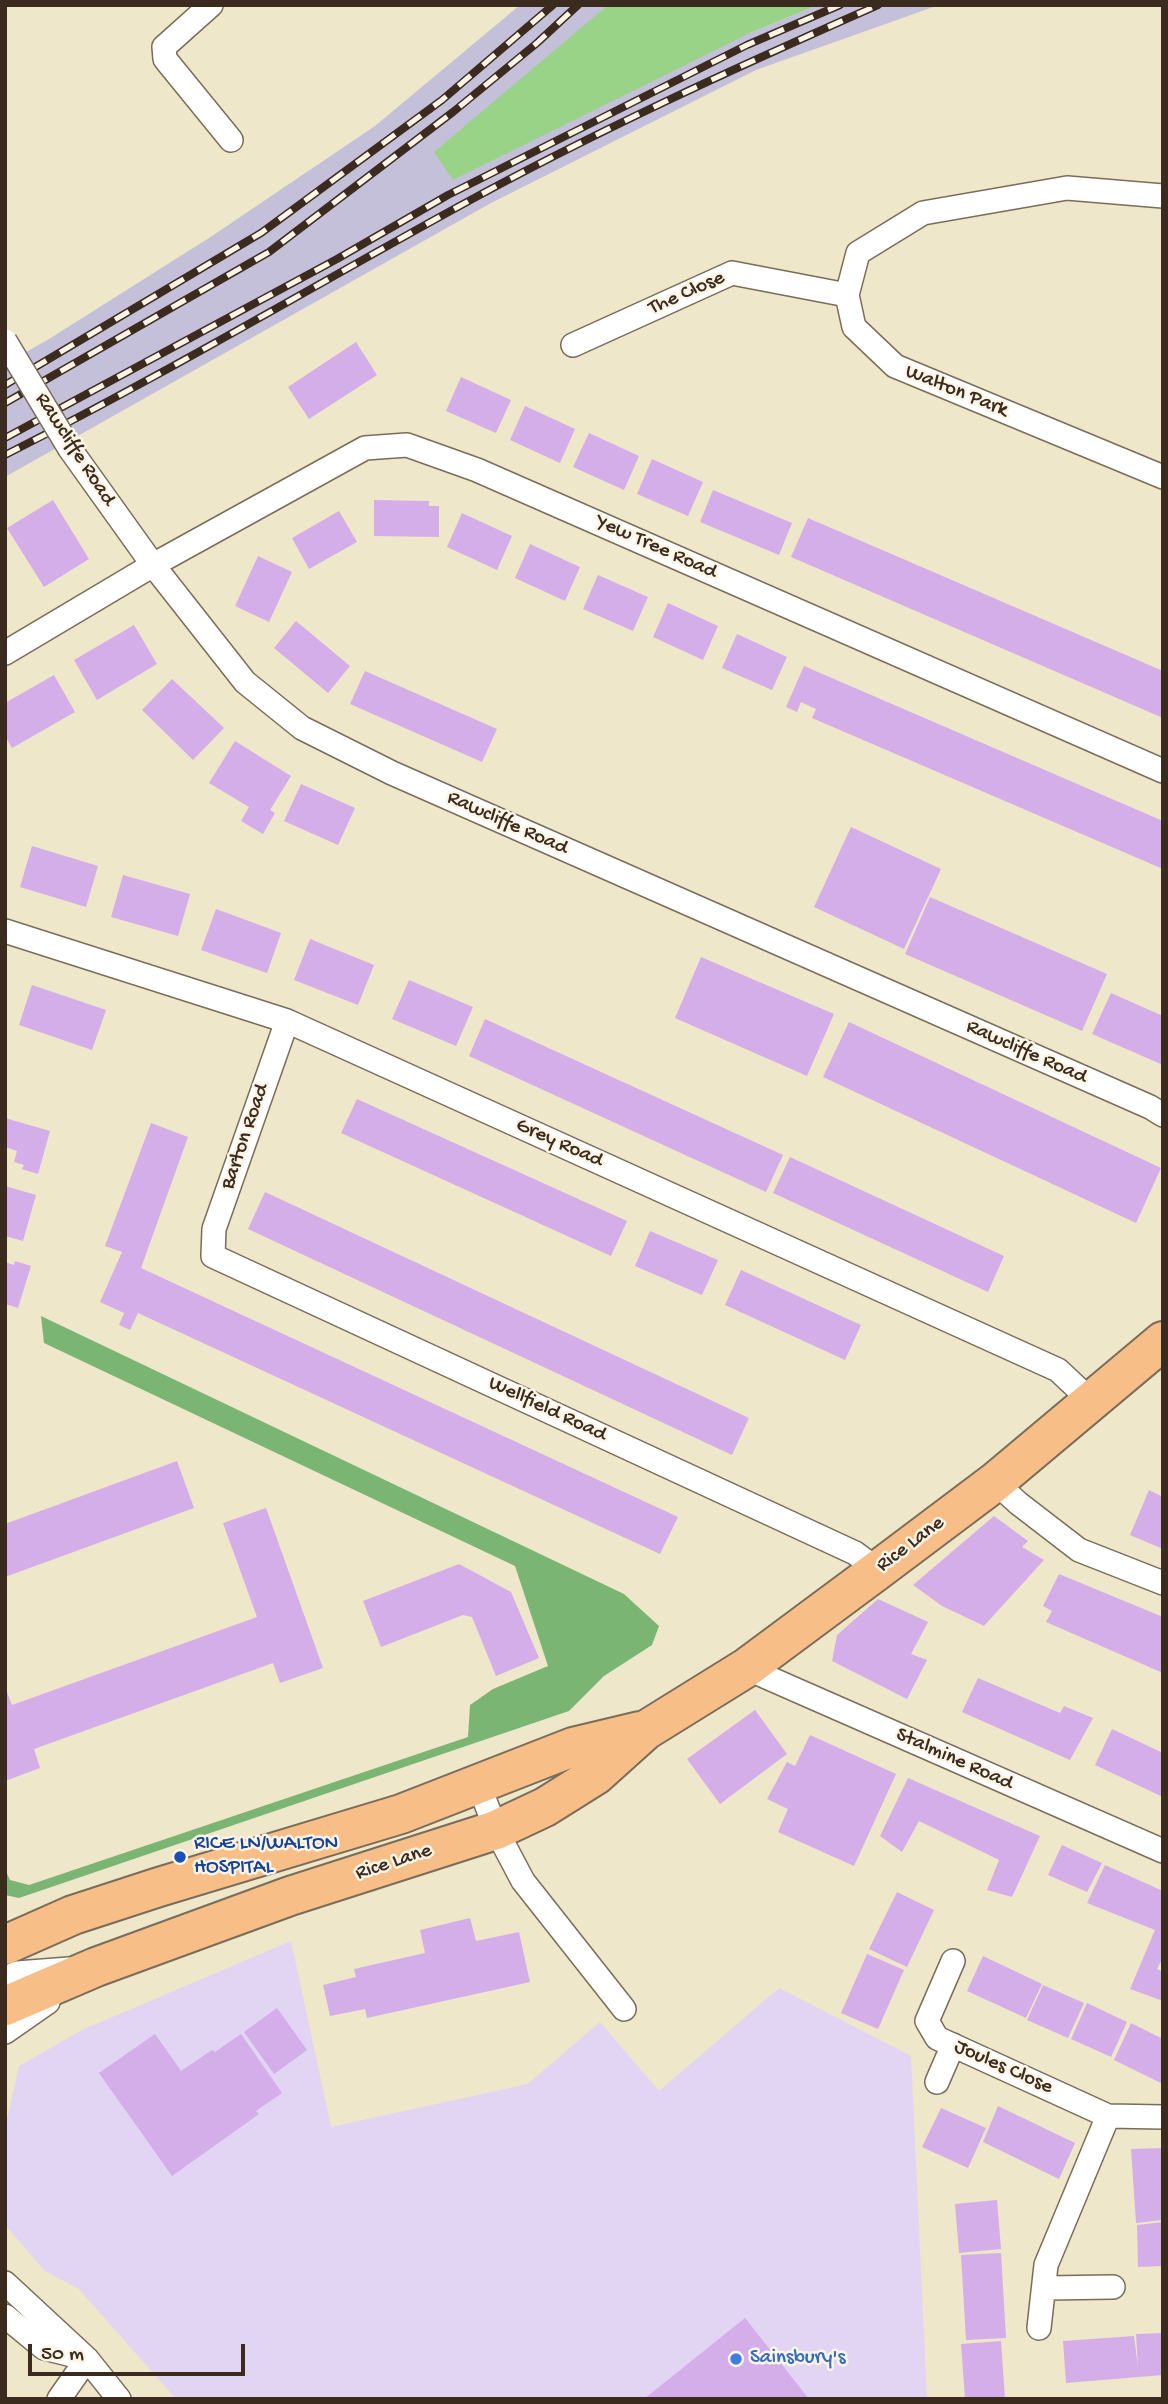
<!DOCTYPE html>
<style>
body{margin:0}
#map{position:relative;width:1168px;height:2404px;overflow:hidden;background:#efe7c9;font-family:"Gochi Hand",sans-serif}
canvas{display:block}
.frame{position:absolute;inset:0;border:7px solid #3b2a1e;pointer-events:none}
.scale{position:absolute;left:28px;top:2344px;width:217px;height:32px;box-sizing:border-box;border:4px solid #3b2a1e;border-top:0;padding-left:9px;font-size:21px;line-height:24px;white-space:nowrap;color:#3b2a1e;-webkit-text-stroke:5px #fcf5e5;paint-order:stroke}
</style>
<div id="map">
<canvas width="1168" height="2404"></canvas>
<div class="frame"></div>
<div class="scale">50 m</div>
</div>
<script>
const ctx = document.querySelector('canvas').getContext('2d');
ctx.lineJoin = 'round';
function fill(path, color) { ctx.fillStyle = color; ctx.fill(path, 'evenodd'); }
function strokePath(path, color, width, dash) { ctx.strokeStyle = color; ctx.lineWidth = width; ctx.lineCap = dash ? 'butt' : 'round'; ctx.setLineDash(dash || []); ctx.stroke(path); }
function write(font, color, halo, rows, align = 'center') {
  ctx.font = font + ' "Gochi Hand",sans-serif'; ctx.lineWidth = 5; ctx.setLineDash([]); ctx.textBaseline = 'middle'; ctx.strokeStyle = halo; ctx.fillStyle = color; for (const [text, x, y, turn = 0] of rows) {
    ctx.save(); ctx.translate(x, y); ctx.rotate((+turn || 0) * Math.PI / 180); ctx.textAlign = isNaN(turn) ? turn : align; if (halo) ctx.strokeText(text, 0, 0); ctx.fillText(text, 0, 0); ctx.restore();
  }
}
fill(new Path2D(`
 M291,1941L331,2127L528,2084L600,2022L659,2091L779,1988L911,2056L927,2399H176L79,2289L45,2271L5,2225V2128L19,2066L82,2030Z`), '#e2d4f3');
fill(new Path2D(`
 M520,5H608L544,62L750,33L818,5H939L756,70L491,203L5,477V364L49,339L209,238L375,126Z`), '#c5c0da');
fill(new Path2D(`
 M608,5H818L750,33L453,180L434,152Z`), '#98d387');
fill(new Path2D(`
 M41,1316L624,1594L659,1626L652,1645L604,1676L569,1711L19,1898L5,1895V1869L10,1880L29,1885L468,1737L470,1705L493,1689L548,1666L515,1566L44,1343Z`), '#7ab574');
fill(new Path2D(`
 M356,342L377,375L309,419L288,387Z
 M461,377L511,400L496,433L446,411Z
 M525,406L575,429L560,463L510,440Z
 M589,433L639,456L624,490L573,467Z
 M652,459L703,482L688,516L637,494Z
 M713,490L792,523L779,555L700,522Z
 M53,500L89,559L44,587L7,528Z
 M374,500L429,501V506H439V537L374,536Z
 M339,511L357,542L309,569L292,538Z
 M462,513L512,536L497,570L447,547Z
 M808,518L1163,671V718L791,557Z
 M530,544L580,567L565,601L515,578Z
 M258,556L292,572L269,622L235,606Z
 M598,575L648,597L633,631L583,609Z
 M668,603L718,626L703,660L653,637Z
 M296,621L350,666L328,693L274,648Z
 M134,625L157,664L97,700L74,660Z
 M737,634L787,657L772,690L722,668Z
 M804,666L1163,821V869L812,718L816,709L801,702L797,712L786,707Z
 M365,671L497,729L482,762L350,704Z
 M54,675L75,712L12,748L5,736V703Z
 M172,679L224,728L193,760L142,710Z
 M235,741L291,776L270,810L275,813L263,834L241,821L249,807L209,783Z
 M301,784L355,808L338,845L284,821Z
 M851,827L941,869L904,949L814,907Z
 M32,846L98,866L86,907L20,887Z
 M123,875L190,894L178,936L111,917Z
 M930,897L1107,974L1082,1031L905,954Z
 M216,909L281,933L267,973L201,950Z
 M310,939L374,965L358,1005L294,980Z
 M701,957L834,1014L807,1076L675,1018Z
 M409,980L473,1007L456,1046L392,1019Z
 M32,985L106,1010L92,1050L19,1025Z
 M1111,993L1163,1016V1065L1092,1034Z
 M485,1019L783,1155L766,1192L469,1056Z
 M849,1022L1161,1168L1136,1223L823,1077Z
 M357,1099L627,1221L611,1256L341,1133Z
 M5,1118L50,1131L38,1174L22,1169L24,1165L14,1162L17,1151L5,1147Z
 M151,1123L188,1137L141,1268L678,1517L660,1554L138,1313L130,1330L119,1325L124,1313L100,1302L122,1252L105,1246Z
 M790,1157L1004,1256L988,1292L773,1193Z
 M5,1186L36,1195L23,1241L5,1236Z
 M265,1192L749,1418L732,1455L248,1229Z
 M650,1231L718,1260L702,1295L635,1266Z
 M15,1261L31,1266L18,1308L5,1304V1262L14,1265Z
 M741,1270L861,1325L845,1360L725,1305Z
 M177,1461L194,1508L5,1577V1524Z
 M1149,1490L1163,1497V1549L1130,1535Z
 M266,1508L323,1668L280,1683L273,1663L34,1749L40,1768L5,1781V1687L12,1705L257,1617L223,1523Z
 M994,1516L1028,1541L1022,1547L1044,1560L984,1626L942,1606L913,1585Z
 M459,1564L511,1592L539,1658L496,1676L472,1617L463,1615L381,1647L363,1601Z
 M1059,1574L1163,1617V1673L1046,1622L1052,1611L1043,1606Z
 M878,1599L928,1622L911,1654L927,1660L907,1699L832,1661L837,1635Z
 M978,1678L1060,1713L1064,1706L1093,1718L1070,1760L962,1712Z
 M755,1710L787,1754L720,1804L687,1759Z
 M1112,1729L1163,1753V1797L1095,1765Z
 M810,1735L896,1774L854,1866L778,1832L788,1809L767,1799L787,1762L795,1766Z
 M908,1778L1040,1836L1012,1897L987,1890L999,1860L919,1821L902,1852L880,1836Z
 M1062,1845L1102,1863L1087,1892L1048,1875Z
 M1105,1865L1163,1891V1957L1157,1969L1163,1972V2001L1130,1989L1155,1930L1087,1903Z
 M897,1892L934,1910L907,1967L869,1949Z
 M470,1918L476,1941L519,1932L530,1982L367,2018L365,2009L330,2016L323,1985L356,1977L354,1969L425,1953L420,1930Z
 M867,1954L904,1970L878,2029L841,2013Z
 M983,1956L1042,1984L1026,2018L967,1991Z
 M1043,1985L1084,2003L1068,2038L1027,2020Z
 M1087,2003L1127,2022L1111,2057L1071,2039Z
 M277,2008L307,2050L274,2074L244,2032Z
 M1131,2023L1163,2039V2084L1114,2060Z
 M155,2034L181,2071L212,2050L215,2052L241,2034L282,2093L256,2111L259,2114L172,2176L99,2073Z
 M998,2106L1075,2143L1059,2179L983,2142Z
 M941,2108L986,2128L968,2168L922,2147Z
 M1163,2148V2220L1136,2223L1131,2149Z
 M997,2200L1001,2249L959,2253L955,2204Z
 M1163,2222V2266L1138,2267L1137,2225Z
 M1001,2253L1006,2338L966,2340L961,2255Z
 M745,2318L809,2399H644Z
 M1163,2333V2375L1066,2383L1063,2341L1134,2336L1138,2367L1136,2334Z
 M1001,2341L1005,2399H965L961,2344Z`), '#d4aee9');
const street = new Path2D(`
 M211,5L164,47L165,59L231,140
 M1163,196L1067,188L923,213L858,253L847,295L854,327L895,366L1163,477
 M573,345L732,273L847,295
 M70,449L153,565L245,682L302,728L392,773L1150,1107L1163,1115
 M5,653L153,565L365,448L407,445L477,470L1163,771
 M5,931L287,1021L1058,1370L1091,1401
 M287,1021L214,1229L213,1256L855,1553L878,1570
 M995,1482L1018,1503L1079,1550L1163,1583
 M746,1668L1163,1851
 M479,1785L496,1830L523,1881L624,2009
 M953,1961L927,2021L937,2038L1108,2116L1163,2117
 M5,1978L17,1973L69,1969
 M5,2032L48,2002
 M937,2082L953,2045
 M5,2283L87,2359L119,2399
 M1044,2288L1113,2287
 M5,2316L44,2348L84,2358
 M1039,2328L1046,2265L1108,2116
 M59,2399L87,2359`);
const highway = new Path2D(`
 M5,1945L73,1915L159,1887L401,1814L573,1747L640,1731
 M5,2006L96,1967L290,1896L496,1830L545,1807L596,1775L646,1730L746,1668L878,1570L995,1482L1163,1341`);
strokePath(street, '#7a6c5a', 26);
strokePath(highway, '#7a6c5a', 42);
strokePath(street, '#fff', 23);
strokePath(highway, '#f7be88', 38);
const rail = new Path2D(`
 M5,385L261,233L442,100L553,5
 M5,403L269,252L453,112L537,43L578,5
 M5,438L337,259L448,195L747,45L840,5
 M5,455C158,378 305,291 454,209C592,133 735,68 878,5`);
strokePath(rail, '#3b2a1e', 8);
strokePath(rail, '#fcf5e5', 5, [16]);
const streetBridge = new Path2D(`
 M5,341L70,449`);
strokePath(streetBridge, '#7a6c5a', 26, []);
strokePath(streetBridge, '#fff', 23);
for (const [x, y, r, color] of [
 [180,1857,7,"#1a4fb4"],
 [736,2359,7,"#3f7fe0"]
]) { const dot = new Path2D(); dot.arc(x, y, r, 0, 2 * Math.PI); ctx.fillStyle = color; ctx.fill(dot); strokePath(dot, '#fcf5e5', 2.5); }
write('21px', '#3b2a1e', '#fcf5e5', [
 ["The Close",687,294,-24],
 ["Walton Park",956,392,22],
 ["Rawcliffe Road",74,450,57],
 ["Yew Tree Road",656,548,24],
 ["Rawcliffe Road",507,824,24],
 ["Rawcliffe Road",1026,1053,24],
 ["Barton Road",246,1137,-71],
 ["Grey Road",559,1144,24],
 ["Wellfield Road",547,1410,25],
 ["Rice Lane",911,1545,-37],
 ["Stalmine Road",954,1760,24],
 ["Rice Lane",394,1863,-18],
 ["Joules Close",1003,2068,24]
]);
write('21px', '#164399', '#fcf5e5', [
 ["RICE LN/WALTON",194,1845],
 ["HOSPITAL",194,1869]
], 'left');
write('21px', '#366cbe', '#fcf5e5', [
 ["Sainsbury's",750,2359]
], 'left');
</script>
